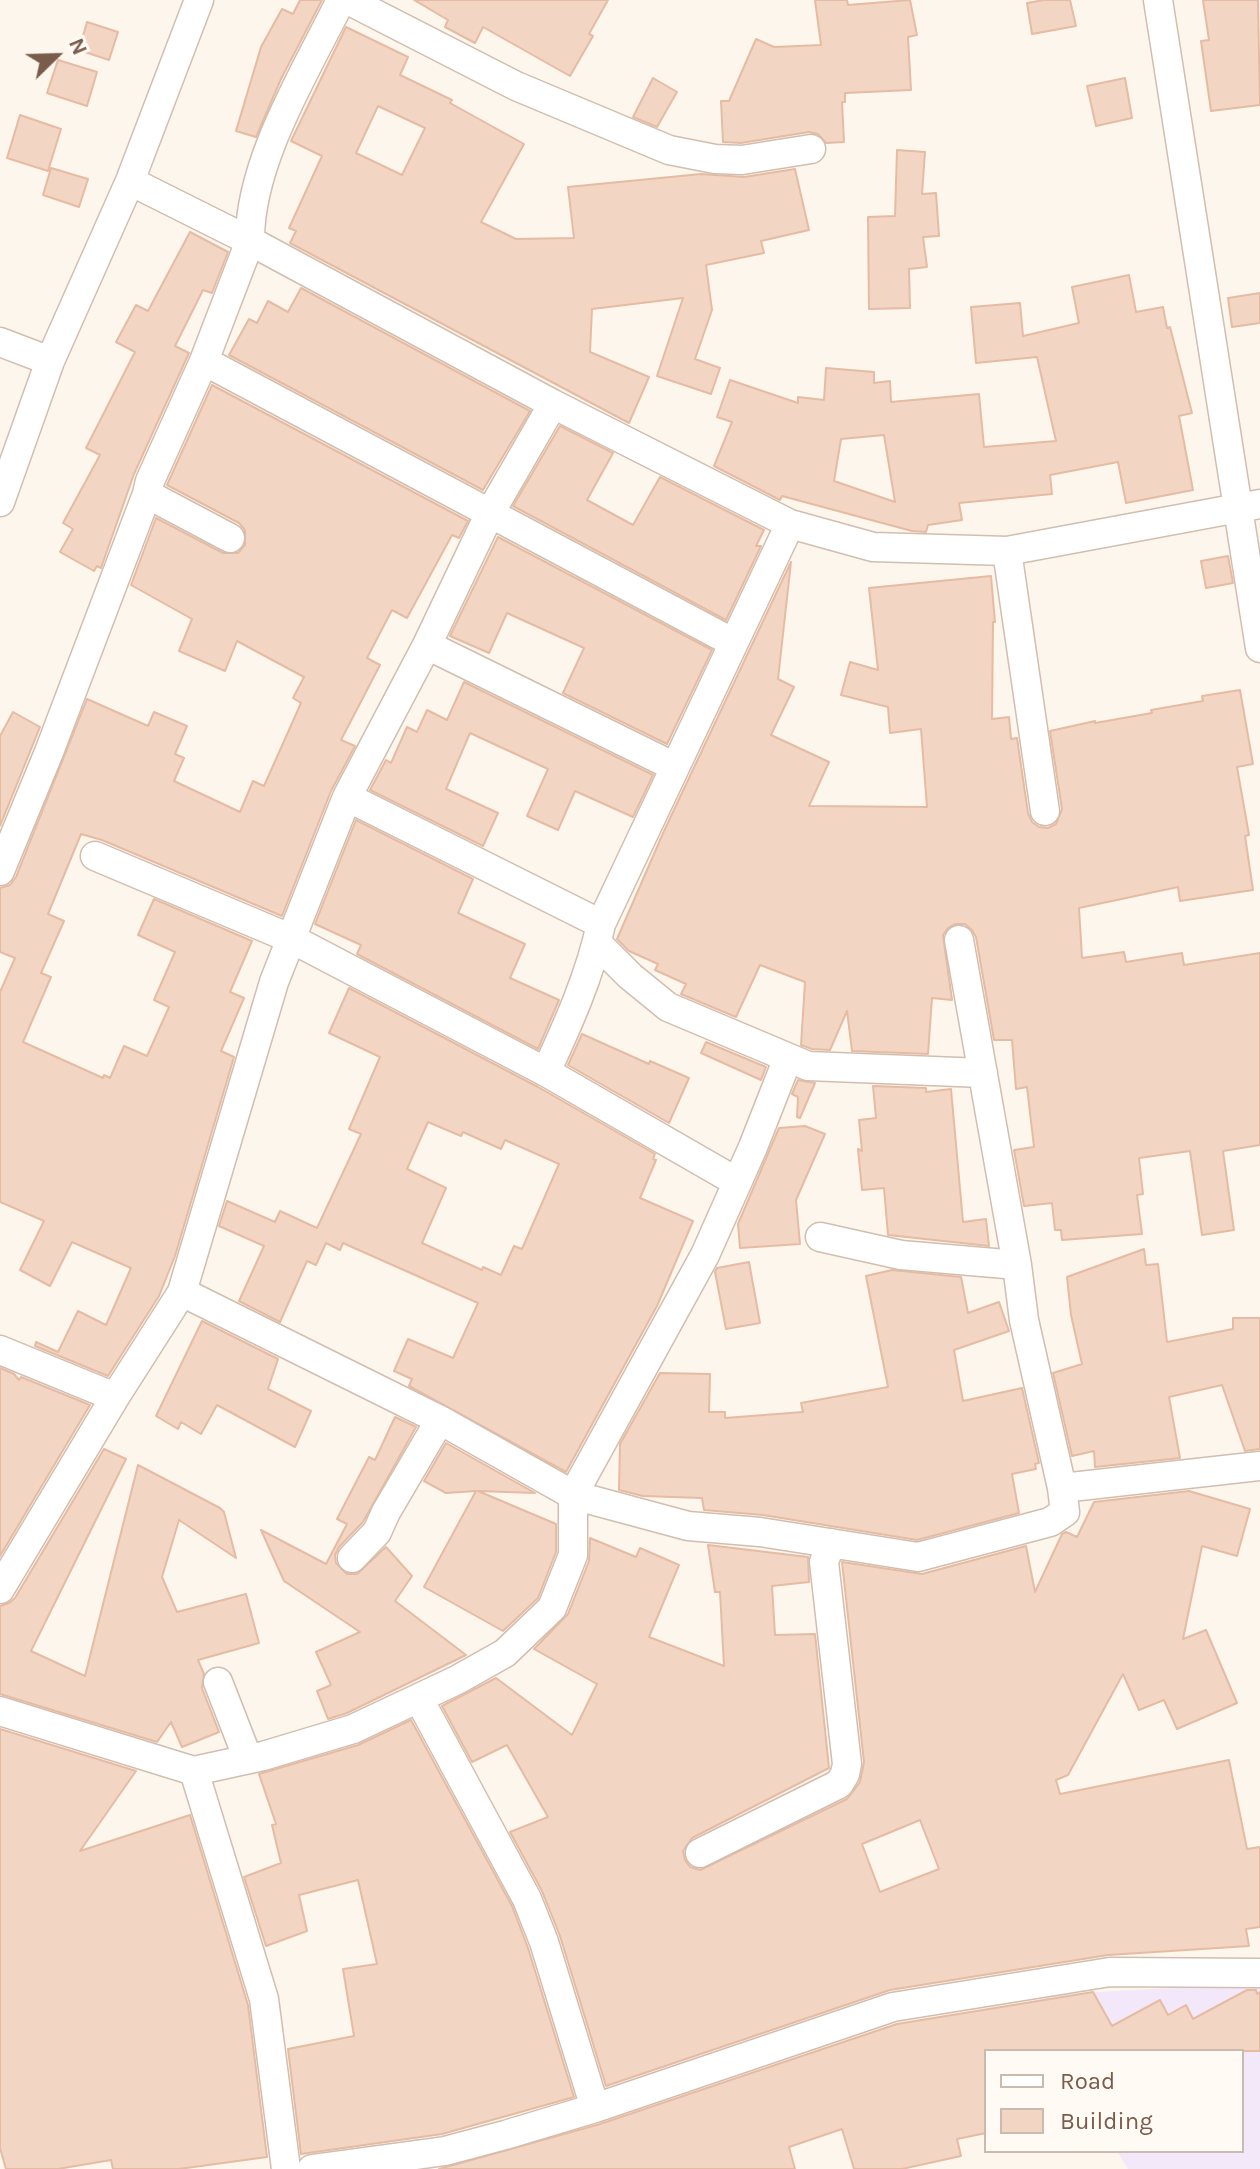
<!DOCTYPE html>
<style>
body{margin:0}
#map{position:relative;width:1260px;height:2169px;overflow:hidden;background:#fdf6ec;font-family:Karla,sans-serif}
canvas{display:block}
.legend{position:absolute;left:984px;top:2049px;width:260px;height:104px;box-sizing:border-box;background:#fffaf3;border:2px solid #cabbb1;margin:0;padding:10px 14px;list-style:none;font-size:24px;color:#7a5c4d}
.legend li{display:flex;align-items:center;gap:16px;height:40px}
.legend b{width:40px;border:2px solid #cabbb1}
.north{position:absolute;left:16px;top:16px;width:80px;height:80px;-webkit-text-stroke:6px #fffaf3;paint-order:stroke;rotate:67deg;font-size:22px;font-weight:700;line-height:32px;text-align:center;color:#7a5c4d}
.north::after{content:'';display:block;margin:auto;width:28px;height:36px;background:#7a5c4d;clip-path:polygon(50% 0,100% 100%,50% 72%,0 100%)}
</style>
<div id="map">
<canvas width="1260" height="2169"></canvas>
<ul class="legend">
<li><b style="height:10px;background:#fff"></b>Road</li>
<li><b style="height:22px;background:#f3d5c3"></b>Building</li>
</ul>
<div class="north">N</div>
</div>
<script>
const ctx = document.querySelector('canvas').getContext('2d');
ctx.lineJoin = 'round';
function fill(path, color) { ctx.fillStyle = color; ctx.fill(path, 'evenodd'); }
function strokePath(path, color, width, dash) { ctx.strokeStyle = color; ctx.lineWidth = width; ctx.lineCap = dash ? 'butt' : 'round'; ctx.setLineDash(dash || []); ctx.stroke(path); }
fill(new Path2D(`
 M1260,1983V2169H1128L1117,2151H1242V2051H1057L1044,1995Z`), '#f3e8fa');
const building = new Path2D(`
 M300,0H322L281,79L256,137L236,131L261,47L282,9L293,14Z
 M414,0H608L589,34L593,36L570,76L483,27L475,43L445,27L448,20Z
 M815,0H847L848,5L910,0L917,35L908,37L911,90L845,93V102H842L844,142L826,143L818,134L809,132L741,143L723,142L721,101H729L756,39L774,47L821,45Z
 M1044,0H1070L1076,26L1032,34L1027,3Z
 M1203,0H1258L1260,105L1211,111L1201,41L1209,40Z
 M87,22L118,32L109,60L79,50Z
 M346,27L408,57L400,75L452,100L450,103L524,144L481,222L516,239L574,238L568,187L701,174L744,177L795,169L809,230L761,241L764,253L706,265L712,310L695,359L720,368L711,394L657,376L683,298L592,309L590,352L649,377L629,423L290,243L296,231L289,228L322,156L291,141ZM378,106L425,128L402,175L356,153Z
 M58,60L97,72L87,106L47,93Z
 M653,78L677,92L657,127L633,117Z
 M1125,78L1132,118L1096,126L1087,86Z
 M20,115L61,129L48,171L7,158Z
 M897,150L925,152L922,194L936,193L939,236L923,237L927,267L909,269L910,308L869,309L868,217L895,216Z
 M51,168L88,179L79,207L43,195Z
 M190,232L228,252L212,293L203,290L175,346L189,353L134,474L101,568L97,566L94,571L60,552L73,529L63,523L100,455L86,448L135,352L116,342L136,305L148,311Z
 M1129,275L1136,312L1163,307L1167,328L1170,327L1192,413L1179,416L1193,490L1126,503L1118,462L1050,475L1052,494L959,503L962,520L928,525L926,532L912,531L782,496L780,500L714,466L732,422L717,417L730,380L798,403V397L824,400L826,368L874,372V383L890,381L891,402L979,394L984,447L1056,441L1037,357L976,363L971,307L1020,303L1023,336L1079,323L1072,287ZM884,435L895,502L834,481L841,439Z
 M301,288L530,411L483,490L229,355L249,319L257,323L268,301L288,312Z
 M1260,293V323L1232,327L1228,298Z
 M212,385L468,521L459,538L452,535L407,618L392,610L367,658L380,665L341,740L355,746L331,791L282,916L102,840L81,834L48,914L64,921L41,973L51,977L23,1042L103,1078L104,1075L110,1078L124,1046L147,1056L169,1007L154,1000L175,952L138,935L154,899L252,941L230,992L244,998L221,1051L234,1057L175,1256L159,1296L108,1376L35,1346L36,1342L58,1352L78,1311L106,1325L131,1268L72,1242L50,1286L20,1270L44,1221L0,1202V992L15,958L0,952V888L10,885L16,877L87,699L148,726L154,712L187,726L175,754L184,758L174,781L240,812L253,781L264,786L301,703L293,698L304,677L237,641L225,671L179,651L192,619L131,585L156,518L223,553H238L245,545V530L239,523L167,485Z
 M560,426L613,453L587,500L633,525L660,477L764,530L756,546H761L726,620L513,506Z
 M498,537L712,650L667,744L563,693L584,648L507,613L489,653L450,636Z
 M1228,556L1233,583L1206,588L1201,561Z
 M791,562L778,679L794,687L771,735L829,762L809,806L927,807L921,729L890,733L888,707L841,695L850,662L878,670L869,588L991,576L995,622H993L992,719L1009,717L1011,739L1017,738L1028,813L1032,822L1039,827L1048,828L1056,824L1062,809L1050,731L1095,721V723L1152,713L1151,710L1203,701L1202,696L1240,690L1253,764L1237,767L1249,835L1245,836L1253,890L1180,901L1178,887L1079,908L1082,958L1124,952L1126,962L1182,953L1184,965L1260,953V1145L1223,1151L1234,1230L1202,1235L1190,1151L1139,1158L1143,1194L1137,1195L1142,1234L1062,1240L1061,1230H1055L1052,1203L1024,1206L1014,1150L1034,1147L1027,1087L1016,1089L1012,1040H994L976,937L972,930L965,924H955L948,928L943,935L952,1000L932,998L928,1054L852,1051L847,1011L830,1050L812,1049L801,1045L805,982L760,965L736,1017L681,994L686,984L655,970L658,964L629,951L617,939L664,831Z
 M464,682L653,775L633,817L575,791L558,830L527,816L548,769L470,733L446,789L498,813L483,846L370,790L386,760L391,763L407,727L417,732L427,710L447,720Z
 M13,712L40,727L0,826V736Z
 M356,820L473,879L458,913L525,944L510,978L559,1000L538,1049L357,954L361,945L315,924Z
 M349,988L538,1087L655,1154L653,1159L656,1160L640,1198L693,1221L657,1306L566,1472L409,1386L412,1379L394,1371L408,1339L453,1358L478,1303L343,1243L340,1250L326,1243L316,1265L307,1261L280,1322L239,1301L264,1246L219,1226L227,1201L275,1222L280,1211L317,1228L361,1134L349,1129L380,1057L329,1033ZM428,1122L461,1136L463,1132L501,1149L505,1140L559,1164L522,1249L514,1246L501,1275L483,1267L482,1270L422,1243L446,1188L407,1169Z
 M582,1034L649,1064L650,1061L689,1078L669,1123L568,1065Z
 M706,1042L766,1067L761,1080L701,1053Z
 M798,1080L815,1083L800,1118L797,1117L798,1097L792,1094Z
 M873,1086L926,1088V1092L951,1089L963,1222L986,1219L989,1246L888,1235L884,1188L862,1190L858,1149L862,1151L859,1120L876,1118Z
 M805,1126L825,1134L796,1200L800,1244L740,1248L738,1224L779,1128Z
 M1144,1249L1146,1265L1158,1264L1167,1342L1233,1329V1318H1260V1449L1245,1451L1222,1385L1169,1397L1180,1458L1095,1467L1094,1451L1072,1456L1053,1373L1082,1364L1071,1315L1067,1277Z
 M749,1262L760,1323L726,1329L715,1272L717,1268Z
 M892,1270L961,1277L968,1313L999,1302L1009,1331L954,1350L963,1401L1022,1388L1039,1463L1035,1464L1036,1469L1012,1474L1019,1513L917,1540L763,1515L704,1510L702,1498L643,1496L619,1490L620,1444L660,1373L710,1374L709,1412H725V1418L803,1412L801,1403L888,1387L866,1276Z
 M202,1321L278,1359L268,1389L311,1411L295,1447L217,1405L201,1434L181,1422L178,1429L156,1416Z
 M0,1368L14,1374L19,1380L21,1377L90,1405L0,1556Z
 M395,1417L416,1427L363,1522L339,1547L335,1555L336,1563L347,1574H357L386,1547L412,1576L395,1601L466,1655L347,1713L328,1719L317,1691L331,1685L316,1652L360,1632L284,1581L261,1530L326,1564L347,1524L337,1519L369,1457L375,1460Z
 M446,1443L535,1493L478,1491L556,1524V1552L538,1598L503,1631L424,1587L476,1491L446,1493L424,1481Z
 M104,1449L126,1459L31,1651L85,1676L138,1465L220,1508L224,1512L236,1558L179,1520L162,1577L177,1612L246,1594L259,1643L198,1660L204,1674L202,1688L219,1732L182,1747L171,1722L157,1742L0,1694V1606L9,1603L15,1598Z
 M1189,1491L1250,1509L1237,1556L1202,1546L1183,1639L1206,1630L1237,1703L1177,1729L1164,1700L1139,1710L1123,1674L1068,1775L1056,1780L1060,1794L1229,1760L1247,1849L1260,1847V1927L1246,1929L1249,1946L1108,1955L890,1990L606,2086L560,1936L542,1891L510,1832L548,1817L507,1745L472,1762L442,1706L496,1678L572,1735L597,1684L534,1649L568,1614L589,1561L590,1538L636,1557L640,1548L679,1565L649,1637L724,1666L720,1592H715L708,1545L808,1557L809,1582L772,1586L775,1635L815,1634L829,1768L692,1838L683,1851L685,1860L690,1867L700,1870L847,1799L860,1782L864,1762L842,1562L922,1574L1026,1546L1035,1592L1062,1534L1066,1532L1077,1537L1094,1502ZM920,1820L939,1869L880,1892L862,1844Z
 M411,1720L512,1906L528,1948L574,2097L442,2134L301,2154L288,2049L354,2036L343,1969L377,1964L358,1880L299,1895L307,1931L266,1946L244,1877L281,1863L272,1825L276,1824L259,1774L358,1745Z
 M0,1729L136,1771L80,1851L190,1815L248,2005L267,2157L179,2169H113L111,2160L58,2169H6L0,2148Z
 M1247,1990H1256L1257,1994L1260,1992V2051H986V2133L957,2139L961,2156L902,2169H854L842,2129L789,2147L795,2169H439L600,2124L897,2024L1093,1992L1112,2026L1160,2000L1168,2015L1186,2005L1193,2019Z`);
fill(building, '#f3d5c3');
strokePath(building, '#e6bba3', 2);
const street = new Path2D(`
 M348,0L516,86L669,150L715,159L742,160L811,149
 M1158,0L1260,648
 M130,181L250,241C249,162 306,71 341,0
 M0,342L50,361
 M204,361L732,642
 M0,502L50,361L130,181L199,0
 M230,538L147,494L150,481L204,361L250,241L553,404L790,524L873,547L1007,551L1260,504
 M1007,551L1045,811
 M427,645L675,767
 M347,797L601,924
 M95,856L292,939L546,1072C568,1024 590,976 601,924L790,524
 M0,871L49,752L147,494
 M959,940L1017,1265L1024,1320L1062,1488L1260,1466
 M597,943L630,976L668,1007L808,1066L983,1073
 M546,1072L737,1182
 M820,1237L901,1255L1017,1265
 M182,1292L440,1420L573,1495L688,1526L760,1532L918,1557L1050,1522L1065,1512L1062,1488
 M0,1350L115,1397
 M352,1558L377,1532L386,1512L440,1420
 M0,1589L115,1397L182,1292L274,982L347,797L427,645L490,513L553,404
 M218,1682L248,1759
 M419,1699L527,1899L544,1942L595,2108
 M0,1711L194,1771L263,1756L353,1729L457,1680L505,1653L552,1608L573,1555V1495L705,1255L753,1147L788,1058
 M194,1771L264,1999L286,2169
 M700,1853L839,1784L845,1774L847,1764L824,1562L831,1543
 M312,2169L445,2151L505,2135L595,2108L893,2007L1110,1972L1260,1973`);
strokePath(street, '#d1beb0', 31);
strokePath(street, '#fff', 28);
</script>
